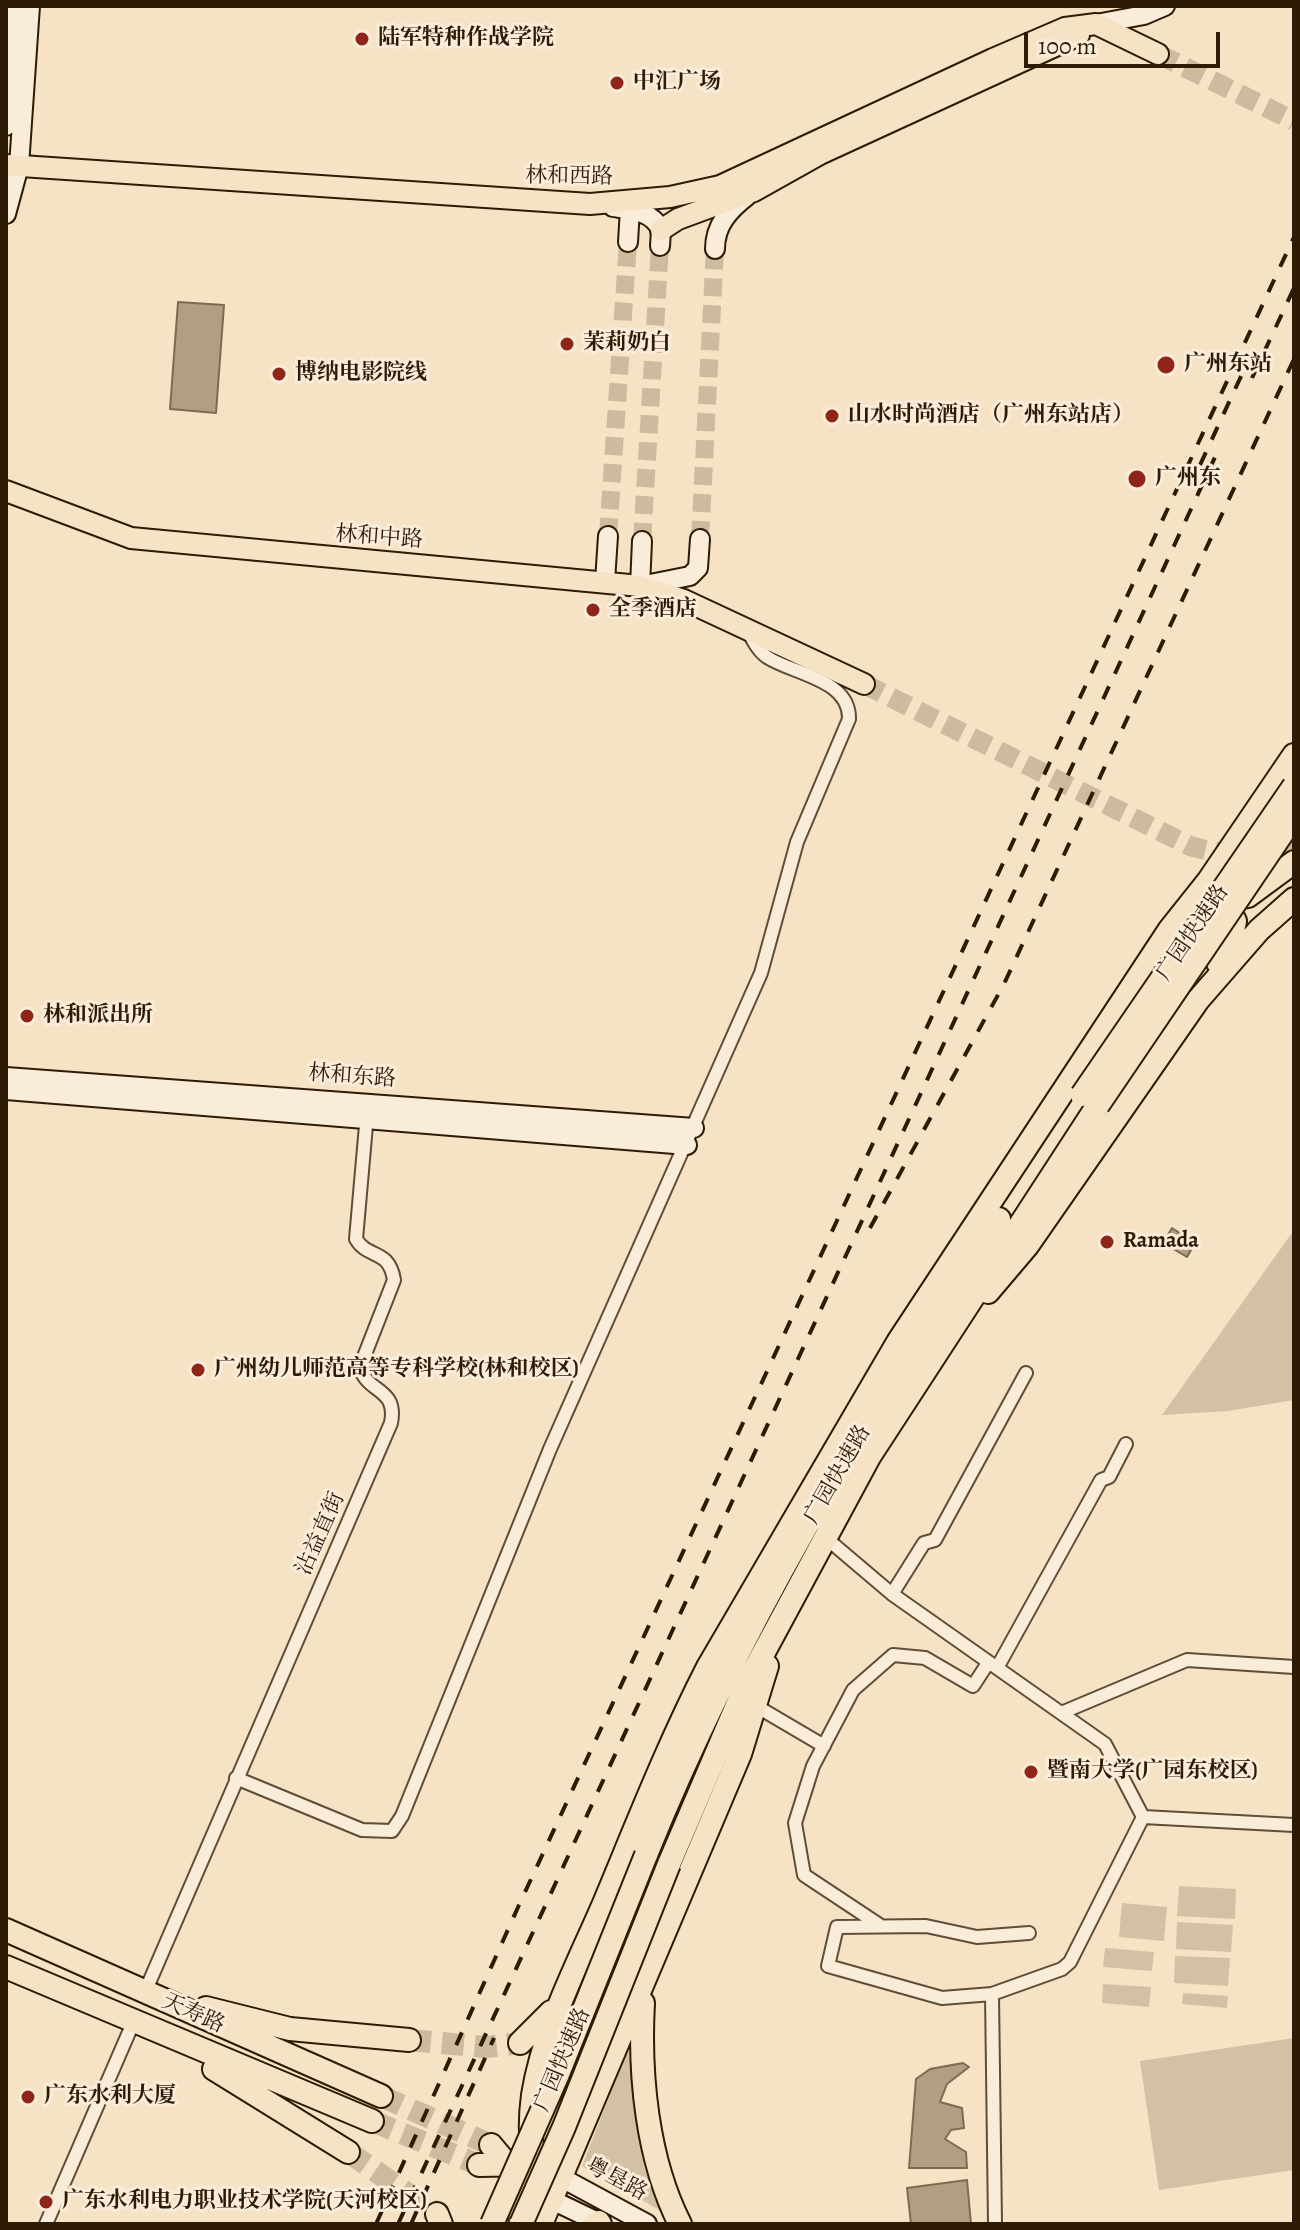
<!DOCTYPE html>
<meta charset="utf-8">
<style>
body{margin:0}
#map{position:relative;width:1300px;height:2230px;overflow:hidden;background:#f6e2c5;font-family:Alegreya,serif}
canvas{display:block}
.frame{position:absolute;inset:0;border:8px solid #2e1b05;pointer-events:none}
.scale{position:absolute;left:1024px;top:32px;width:196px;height:36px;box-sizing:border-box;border:4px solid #2e1b05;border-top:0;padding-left:10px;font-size:24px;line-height:28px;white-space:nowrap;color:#2e1b05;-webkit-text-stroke:6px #f9ecd9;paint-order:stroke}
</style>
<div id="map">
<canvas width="1300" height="2230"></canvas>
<div class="frame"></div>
<div class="scale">100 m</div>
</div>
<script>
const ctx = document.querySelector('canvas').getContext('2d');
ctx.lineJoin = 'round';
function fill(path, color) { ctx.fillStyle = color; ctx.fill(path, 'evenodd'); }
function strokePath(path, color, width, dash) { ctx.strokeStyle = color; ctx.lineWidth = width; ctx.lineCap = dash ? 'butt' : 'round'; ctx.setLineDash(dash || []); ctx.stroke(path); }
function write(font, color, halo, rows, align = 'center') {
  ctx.font = font + ' Alegreya,"Noto Serif SC",serif'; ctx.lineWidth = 6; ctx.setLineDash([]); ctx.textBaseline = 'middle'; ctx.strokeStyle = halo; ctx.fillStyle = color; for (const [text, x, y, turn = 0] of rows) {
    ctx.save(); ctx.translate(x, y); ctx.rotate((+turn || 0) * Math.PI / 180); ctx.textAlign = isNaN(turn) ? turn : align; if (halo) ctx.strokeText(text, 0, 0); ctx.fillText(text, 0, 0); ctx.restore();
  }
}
fill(new Path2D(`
 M1294,1230V1400L1228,1411L1162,1415Z
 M1179,1886L1236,1889L1235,1919L1177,1916Z
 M1122,1903L1167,1907L1164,1941L1119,1937Z
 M1177,1922L1233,1925L1231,1952L1176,1949Z
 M1105,1948L1154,1952L1152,1971L1103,1967Z
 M1175,1956L1230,1958L1228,1986L1174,1983Z
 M1103,1984L1151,1987L1149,2007L1102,2003Z
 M1183,1993L1228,1996L1227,2008L1182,2004Z
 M1294,2038V2170L1159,2190L1140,2061Z
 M628,2049L644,2167L663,2212L582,2166Z`), '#d4c0a4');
const water = new Path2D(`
 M178,302L224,305L216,413L170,409Z
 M1172,1228L1195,1243L1187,1257L1163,1243Z
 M963,2063L969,2067L947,2084L940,2102L962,2108L964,2128L951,2130L945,2139L966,2152L967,2168H909L916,2079L930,2069Z
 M967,2180L971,2224H911L907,2188Z`);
fill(water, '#b29e84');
strokePath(water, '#7d6a51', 2);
strokePath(new Path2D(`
 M608,536L628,242
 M700,539L715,249
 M642,541L660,246`), '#ceba9f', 18, [18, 9]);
strokePath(new Path2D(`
 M1158,54L1294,121
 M864,684L1190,846C1223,855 1264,861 1294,840`), '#ceba9f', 20, [20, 10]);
strokePath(new Path2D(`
 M409,2040L486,2047L520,2043
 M381,2096L491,2145
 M372,2121L479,2165
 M348,2152L437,2214`), '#ceba9f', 22, [22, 11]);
const street = new Path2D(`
 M826,1538L892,1594L1105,1744L1143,1817
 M892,1594L924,1543L935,1540L1026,1373
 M997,1668L1101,1480L1109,1477L1126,1444
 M756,1706L824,1746
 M1061,1713L1187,1660L1294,1667
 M236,1778L362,1830L392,1831L402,1816L550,1449L761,973L797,842L849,719C850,679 793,674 767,657C758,651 753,640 748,631
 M881,1926L804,1875L795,1823L813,1766L853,1690L893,1655L925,1658L973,1686L988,1663
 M145,1992L391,1423C398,1387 367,1394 360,1367L394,1280C389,1248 367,1259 356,1239L367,1114
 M992,1994L942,1998L828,1966L837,1927L926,1926L977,1937L1029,1933
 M46,2224L133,2023
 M995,2224L992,1994L1062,1969L1070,1962L1143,1817L1294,1825`);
const secondary = new Path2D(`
 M1096,24L1144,15L1165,6
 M6,126L14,6
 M613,207C632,210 652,211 661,230L660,246
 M6,214L19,166L30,6
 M628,242L630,209
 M715,249C715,225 729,210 747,196
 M642,541L640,586L690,576L698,568L700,539
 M605,581L608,536
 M6,1077L694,1128
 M6,1090L687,1145
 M562,2178L647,2224
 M552,2200L602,2224`);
const primary = new Path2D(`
 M1096,24L1158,54
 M6,165L590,204L670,197L720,186L993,59L1065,28L1096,24
 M661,230L678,219L754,191L820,154L1079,35
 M6,491L131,538L640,586L684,600L864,684`);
const highway = new Path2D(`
 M1231,899L1248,896L1294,862
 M1214,909L1229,910L1235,921L1232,936L1218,963
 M988,1292L1027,1246L1198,1000L1259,930L1294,899
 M646,1855C737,1629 863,1420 999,1219
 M669,1864L744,1689L869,1457L1098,1105
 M6,1930L381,2096
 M6,1967L372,2121
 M643,2003C639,2075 647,2159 680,2224
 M206,2008L290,2029L409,2040
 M520,2043L551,2012
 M214,2069L348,2152
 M491,2145L517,2176L521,2223
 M479,2165L533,2164
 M552,2200C530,2169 528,2133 533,2095C544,2027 578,1964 605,1901C638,1822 669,1743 708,1667L898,1342L1170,929L1209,880L1294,755
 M437,2214L441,2224
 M541,2224L740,1754L767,1666
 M594,2224L599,2222`);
strokePath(street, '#604d35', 16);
strokePath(secondary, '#2e1b05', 22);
strokePath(primary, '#2e1b05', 24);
strokePath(highway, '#2e1b05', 26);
strokePath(street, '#f9ecd9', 12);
strokePath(secondary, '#f9ecd9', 18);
strokePath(primary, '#f6e2c5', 20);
strokePath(highway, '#f6e2c5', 22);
strokePath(new Path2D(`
 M1252,378L1294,288
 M1200,465L1249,359
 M870,1228L1004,984L1294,359
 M376,2224L519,1905L1294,237
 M398,2224L1216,455
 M411,2224L494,2038`), '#2e1b05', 4, [14, 14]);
const highwayBridge = new Path2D(`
 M1082,1095L1294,786
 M1098,1105L1294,816
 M492,2224L558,2074L646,1855
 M521,2224L564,2127L669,1864`);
strokePath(highwayBridge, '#2e1b05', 26, []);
strokePath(highwayBridge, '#f6e2c5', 22);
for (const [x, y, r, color] of [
 [362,39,8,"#8f2418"],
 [617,83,8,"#8f2418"],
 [567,344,8,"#8f2418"],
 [1166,365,10,"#8f2418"],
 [279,374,8,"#8f2418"],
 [832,416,8,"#8f2418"],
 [1137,479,10,"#8f2418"],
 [593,610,8,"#8f2418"],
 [27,1016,8,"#8f2418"],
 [1107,1242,8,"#8f2418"],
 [198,1370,8,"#8f2418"],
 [1031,1772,8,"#8f2418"],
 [28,2097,8,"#8f2418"],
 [46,2202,8,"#8f2418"]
]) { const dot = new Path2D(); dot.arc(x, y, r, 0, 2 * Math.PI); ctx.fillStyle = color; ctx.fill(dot); strokePath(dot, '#f9ecd9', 3); }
write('bold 22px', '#2e1b05', '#f9ecd9', [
 ["陆军特种作战学院",378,39],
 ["中汇广场",633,83],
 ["茉莉奶白",583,344],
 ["广州东站",1184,365],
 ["博纳电影院线",295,374],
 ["山水时尚酒店（广州东站店）",848,416],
 ["广州东",1155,479],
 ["全季酒店",609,610],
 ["林和派出所",43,1016],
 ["Ramada",1123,1242],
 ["广州幼儿师范高等专科学校(林和校区)",214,1370],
 ["暨南大学(广园东校区)",1047,1772],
 ["广东水利大厦",44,2097],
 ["广东水利电力职业技术学院(天河校区)",62,2202]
], 'left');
write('22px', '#2e1b05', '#f9ecd9', [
 ["林和西路",569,177,1],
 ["林和中路",379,538,4],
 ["广园快速路",1193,933,-56],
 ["林和东路",352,1077,4],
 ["广园快速路",838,1475,-60],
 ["沾益直街",321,1534,-66],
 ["天寿路",193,2014,24],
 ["广园快速路",563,2060,-67],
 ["粤垦路",616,2180,28]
]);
</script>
